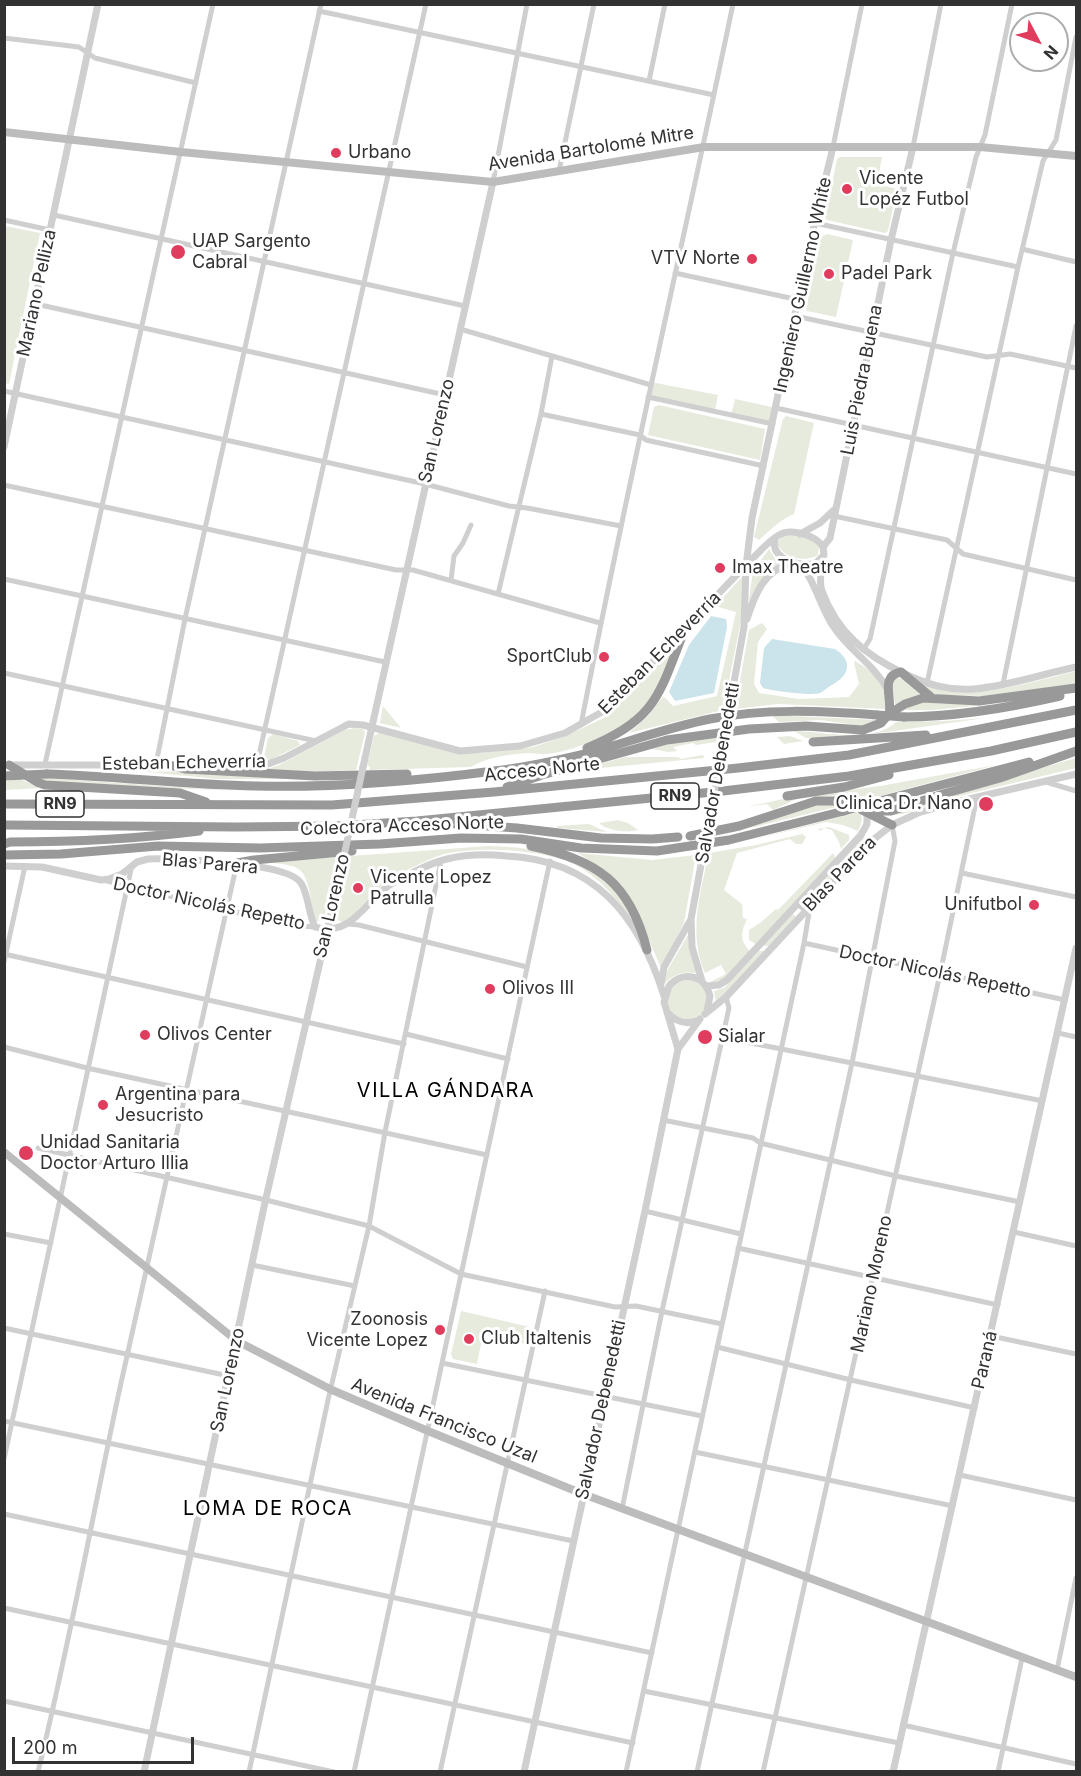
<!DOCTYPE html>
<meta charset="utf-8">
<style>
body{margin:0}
#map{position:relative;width:1081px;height:1776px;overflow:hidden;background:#fff;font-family:Inter,sans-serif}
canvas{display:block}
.frame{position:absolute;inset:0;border:6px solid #323232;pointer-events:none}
.north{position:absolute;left:1009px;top:12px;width:60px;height:60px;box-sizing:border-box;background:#fff;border:2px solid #adadad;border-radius:50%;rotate:131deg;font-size:16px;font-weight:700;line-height:24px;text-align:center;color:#323232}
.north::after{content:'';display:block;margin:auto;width:21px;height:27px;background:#e03d5e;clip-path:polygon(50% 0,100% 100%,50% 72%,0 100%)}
.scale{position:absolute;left:12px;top:1737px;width:182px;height:27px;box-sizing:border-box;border:3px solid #323232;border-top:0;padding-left:8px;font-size:18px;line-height:21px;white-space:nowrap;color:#323232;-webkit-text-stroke:4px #fff;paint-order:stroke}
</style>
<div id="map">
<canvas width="1081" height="1776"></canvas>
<div class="frame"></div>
<div class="north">N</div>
<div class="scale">200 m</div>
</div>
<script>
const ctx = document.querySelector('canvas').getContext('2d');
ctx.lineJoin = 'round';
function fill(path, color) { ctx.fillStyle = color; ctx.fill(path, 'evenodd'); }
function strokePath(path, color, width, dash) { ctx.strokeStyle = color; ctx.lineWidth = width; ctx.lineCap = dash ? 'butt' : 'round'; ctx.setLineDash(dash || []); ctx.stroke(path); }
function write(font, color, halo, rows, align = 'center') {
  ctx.font = font + ' Inter,sans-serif'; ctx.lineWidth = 6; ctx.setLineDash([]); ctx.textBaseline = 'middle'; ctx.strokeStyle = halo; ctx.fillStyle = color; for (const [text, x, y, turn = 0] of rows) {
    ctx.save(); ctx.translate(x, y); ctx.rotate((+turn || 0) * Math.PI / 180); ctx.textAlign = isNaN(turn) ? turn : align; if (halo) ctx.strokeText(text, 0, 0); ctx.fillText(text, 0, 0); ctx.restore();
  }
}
fill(new Path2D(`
 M840,157H882L877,184L897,189L888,231L885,233L827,220L825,218L837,159Z
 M5,226L40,233L9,384L4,383Z
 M827,234L853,240L836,317L807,311L806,309L821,237Z
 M651,382L718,395L715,411L648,397Z
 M735,399L776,408L773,424L731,415Z
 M659,405L765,429L760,460L648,435L654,407Z
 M786,416L814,423L794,514C781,519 770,530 759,540L754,537L783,419Z
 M783,536C796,534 811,537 819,547L818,555C805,563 781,558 777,542Z
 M769,549L776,560L783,563L775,567L747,613L753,571Z
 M744,575L741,621L723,710L629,733L648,716L661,699L664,697L673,706L717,696L736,612L715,606Z
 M762,623L767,629L758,642L754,684L759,693L799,699L849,697L859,684L854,663L855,661C877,674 886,683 887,709L778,704L735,709L749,630Z
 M673,650C664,671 655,698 639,715C622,731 566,755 542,754C538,754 533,753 529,753C510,754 487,757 471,767L369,770L370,767L367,765L374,736L381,732L455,753H480L533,747L563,737L604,718Z
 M1076,671V684L984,696L940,695L931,693L920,684C973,701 1025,684 1076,671Z
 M898,678C907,678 914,688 920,694L906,699L896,707L891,689L893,680Z
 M917,702L985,705L933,710H904Z
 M383,706L401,728L380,723Z
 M771,715L879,720L862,726L821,720L779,722Z
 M985,718L887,732L818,739L806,738L794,731C824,731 872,745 896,722L944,721Z
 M355,728L363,729L365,733L356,770L310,772L236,768H270L279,765L345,730Z
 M273,734L298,741L300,745L270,760L266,759L264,757L268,738Z
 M790,736L803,741L784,744L777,737Z
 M717,738L716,742L696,745L693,743L673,747L677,751L668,752L652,749L672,743Z
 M703,755L704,758L580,770L625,757H679L680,759Z
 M1076,758V768L951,798L903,814L891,815L954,793Z
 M996,765L865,800L845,795L799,798L773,810L767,804L747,807L787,798L880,786Z
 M99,767L295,779H217Z
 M37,778L59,779L237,791L48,782Z
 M20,779L40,788L5,790V781Z
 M832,804L840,806L713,837L805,806Z
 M859,812C864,818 861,824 858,831L843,825L826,822L755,839Z
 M618,820L628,823L638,830C626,833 608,831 599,823Z
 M589,824L607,832L558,828L556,826Z
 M829,827L849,835V840L841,849L839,842L832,830L824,828L820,831L818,829Z
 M802,834L806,837L802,844H796L790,839L737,853L724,890L742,904L743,918L747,919C741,932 739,940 750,951L721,983L716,984L710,982L726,974L721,965L705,973C688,934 700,894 709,853L756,845Z
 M862,837L868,839L842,866L840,861Z
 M489,846C547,848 605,857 630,916L629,917C614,896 604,883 581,868C550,849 480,846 445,854C434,856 396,875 387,882C373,893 360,908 347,921L343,922L334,919L350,856Z
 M578,853L652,860L696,855L684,923L661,968L634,905L607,872Z
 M833,853L836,859L757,945L749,940V930L760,923L776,909L778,910Z
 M337,857L324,919L315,922C312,909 310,880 301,871C293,863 275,864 264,862Z
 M835,869L836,874L808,903L805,901Z
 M793,914L796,917L769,946H763Z
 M689,933L696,973C682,971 675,974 664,984L667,971Z
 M759,951H764L716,1003L714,991L724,988Z
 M693,977L709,991L705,1014L694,1022L673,1018L664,996L669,986Z
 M461,1311L530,1327L526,1344L483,1334L477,1364L453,1359L451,1354Z`), '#e7ebde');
fill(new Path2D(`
 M711,616L726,619L727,627L714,693L675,701L669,692L689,645Z
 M772,639L835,649C853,661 850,675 832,685C828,687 824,691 820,693C810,696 774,691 763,688L760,683L764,648Z`), '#cbe3ea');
strokePath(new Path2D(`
 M319,11L714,95
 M4,38L79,47L95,58L196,83
 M649,81L665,4
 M833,147L862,4
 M913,147L941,4
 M559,171L594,4
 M493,182L527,4
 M54,215L465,306
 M4,220L50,230
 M815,223L1018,267
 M1022,249L1076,262
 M675,273L799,300
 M36,304L445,395
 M795,316L987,357L1010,354L1076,368
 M460,329L651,385
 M4,391L425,484L509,506L527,508L621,526
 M648,397L773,424
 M776,408L1076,474
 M541,414L640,435L646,440L764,466
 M4,485L396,570H413L600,623
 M834,516L947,540L963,554L1076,580
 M4,579L385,662
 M451,580L454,556L463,543L471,525
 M498,594L541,414L552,356
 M863,650L870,639L953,253L976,157L985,135L1012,4
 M4,673L316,741
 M927,683L1018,267L1043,161L1056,140L1076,37
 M1003,684L1076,326
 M581,725C627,484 683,245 733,4
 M45,764L213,4
 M156,764L185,619L321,4
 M257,764L426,4
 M1046,782L1076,791
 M962,873L1076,897
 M103,880L227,910L301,926L315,927
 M348,924L359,925L527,967
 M804,943L1065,1000
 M4,954L404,1044
 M4,962L25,866
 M1058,1033L1076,1037
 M406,1034L508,1059
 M721,1037L1043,1101
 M4,1047L87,1068L487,1155
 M663,1120L753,1138L760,1143L896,1176L1020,1202
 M38,1148L266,1200L369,1226L461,1274L615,1307L636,1306L722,1324
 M645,1211L741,1234
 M1014,1232L1076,1246
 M4,1234L51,1243
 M738,1248L998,1305
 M252,1265L355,1286
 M4,1328L229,1376
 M991,1336L1076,1354
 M717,1347L851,1380L975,1408
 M442,1363L702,1416
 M4,1421L573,1541
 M695,1452L953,1506
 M4,1459L132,865
 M960,1475L1076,1500
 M622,1509L662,1311L729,1008L726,997
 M4,1514L652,1653
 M4,1608L633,1743
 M1057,1670L1076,1578
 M644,1691L899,1743
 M4,1701L334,1772
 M903,1725L1076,1764
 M38,1772C69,1646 92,1519 119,1392C157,1215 199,1040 237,863
 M249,1772L328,1400L369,1226L385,1132L441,861
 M354,1772L550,861
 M440,1772L545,1291
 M626,1772L804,943L809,913L797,904
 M697,1772L852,1063L895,841L892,825
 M763,1772L940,974L977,797
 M998,1772L1022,1658`), '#cfcfcf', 5);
strokePath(new Path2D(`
 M4,447L98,4
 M800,534L820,523L836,508
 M823,547L830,538L891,240L913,147
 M821,560C823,571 818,581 822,591C837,632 865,655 903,673C926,684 948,691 974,689C1009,686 1042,674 1076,667
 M799,564C813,575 821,609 833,626C848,650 874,664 888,690
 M747,619C755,594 764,570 792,563
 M729,710L744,627L746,566L752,518L810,243L833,147
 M4,765H173
 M184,765L268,764L284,758L343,727L349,724L363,725L460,751L520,746L565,733L607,709L753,558C761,550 770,540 779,535C791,528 816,535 823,547L824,555L815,564C800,566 770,560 775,539
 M363,767L493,182
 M4,866L42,867L101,880L109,879L122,874L137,862L148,859C174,858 288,862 301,883C309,896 308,913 315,927C354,938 365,898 393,883C410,874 429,863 447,859C467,854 487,854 506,856C595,860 639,916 664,996
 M702,981L692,947L691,919L703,854
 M661,984L664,967L690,921
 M707,986L719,985L727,980L861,835L867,824V814
 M668,1013C676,1022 685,1025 697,1021
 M705,1014L726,997L869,843L892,825L918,813L952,803L1076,774
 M678,1049L664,1002L669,986C683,970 705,975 710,996L707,1011
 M144,1772L264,1207L341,870
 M524,1772L645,1211L678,1049L700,1019
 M893,1772L1076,948`), '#cfcfcf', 7);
strokePath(new Path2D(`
 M4,132L181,152L493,182L704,147H980L1076,156
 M4,1152L237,1341L332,1390L428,1431L583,1494L1076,1677`), '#bcbcbc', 8);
strokePath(new Path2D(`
 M889,714C893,699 879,676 901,672L932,698
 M904,717C957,717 1008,708 1060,696
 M813,742L926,735
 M587,748C656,720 659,695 684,631
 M9,765L37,782L45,785L180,793L206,802
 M169,765L185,769L315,776L407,774
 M47,774C116,776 185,785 255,786C334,788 416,781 494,771C527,767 560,760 592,752C631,741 670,727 710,719C765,708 821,711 877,715
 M507,787L542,775L667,740L749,729L806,726L863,730L881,723L889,714L905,704L923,698L979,701L1076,688
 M787,796L844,787L889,775
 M872,803L1029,762
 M4,804L332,805L494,792L738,768L849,755L1076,710
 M862,810L892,825
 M444,823L517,828L601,838L652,839L678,837
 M4,825L236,827L337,826L417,821L723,791L849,776L991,751L1076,732
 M690,836L739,826L816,801H842L878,811H891L943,794L1000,778L1076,751
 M4,844L10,842C74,842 136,839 199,831
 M531,846C597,860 630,882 647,950
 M4,855L61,854L158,846L260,848L380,844L461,838L521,839L581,848L657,851L729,840L844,811
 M237,863L254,860L352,851`), '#999', 9);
strokePath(new Path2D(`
 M703,854L729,710
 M341,870L363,767`), '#cfcfcf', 7);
strokePath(new Path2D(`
 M877,715L904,717
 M4,776L47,774
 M844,811L872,803`), '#999', 9);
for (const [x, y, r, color] of [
 [336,153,6,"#e03d5e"],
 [847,189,6,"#e03d5e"],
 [178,252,8,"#e03d5e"],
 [752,259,6,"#e03d5e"],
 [829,274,6,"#e03d5e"],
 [720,568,6,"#e03d5e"],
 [604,657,6,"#e03d5e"],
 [986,804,8,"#e03d5e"],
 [358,888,6,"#e03d5e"],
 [1034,905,6,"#e03d5e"],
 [490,989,6,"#e03d5e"],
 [145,1035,6,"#e03d5e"],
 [705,1037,8,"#e03d5e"],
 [103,1105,6,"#e03d5e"],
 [26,1153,8,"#e03d5e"],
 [440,1330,6,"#e03d5e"],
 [469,1339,6,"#e03d5e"]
]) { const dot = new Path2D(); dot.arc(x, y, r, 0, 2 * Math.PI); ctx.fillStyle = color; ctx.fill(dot); strokePath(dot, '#fff', 2); }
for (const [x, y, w] of [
 [675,796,48],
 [60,804,48]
]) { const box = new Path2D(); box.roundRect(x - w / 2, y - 13, w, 26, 4.5); ctx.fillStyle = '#fff'; ctx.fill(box); strokePath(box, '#323232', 1.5); }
write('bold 16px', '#323232', null, [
 ["RN9",675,796],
 ["RN9",60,804]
]);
write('18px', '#323232', '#fff', [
 ["Avenida Bartolomé Mitre",591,149,-9],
 ["Ingeniero Guillermo White",803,285,-78],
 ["Mariano Pelliza",37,293,-78],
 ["Luis Piedra Buena",862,380,-79],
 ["San Lorenzo",437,431,-77],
 ["Esteban Echeverría",660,653,-45],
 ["Esteban Echeverría",184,763,-1],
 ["Acceso Norte",542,770,-6],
 ["Salvador Debenedetti",718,773,-80],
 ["Colectora Acceso Norte",402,826,-2],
 ["Blas Parera",210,864,5],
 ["Blas Parera",840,874,-46],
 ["Doctor Nicolás Repetto",209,904,12],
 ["San Lorenzo",332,906,-77],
 ["Doctor Nicolás Repetto",935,972,12],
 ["Mariano Moreno",872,1284,-78],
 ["Paraná",985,1360,-77],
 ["San Lorenzo",228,1380,-78],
 ["Salvador Debenedetti",601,1410,-78],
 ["Avenida Francisco Uzal",444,1421,22]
]);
write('18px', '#323232', '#fff', [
 ["Urbano",348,153],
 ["Vicente",859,179],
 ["Lopéz Futbol",859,200],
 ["UAP Sargento",192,242],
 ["Cabral",192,263],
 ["VTV Norte",740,259,"right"],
 ["Padel Park",841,274],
 ["Imax Theatre",732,568],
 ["SportClub",592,657,"right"],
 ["Clinica Dr. Nano",972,804,"right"],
 ["Vicente Lopez",370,878],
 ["Patrulla",370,899],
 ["Unifutbol",1022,905,"right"],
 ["Olivos III",502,989],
 ["Olivos Center",157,1035],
 ["Sialar",718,1037],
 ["Argentina para",115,1095],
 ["Jesucristo",115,1116],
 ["Unidad Sanitaria",40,1143],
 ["Doctor Arturo Illia",40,1164],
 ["Zoonosis",428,1320,"right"],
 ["Vicente Lopez",428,1341,"right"],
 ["Club Italtenis",481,1339]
], 'left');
ctx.letterSpacing = '1.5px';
write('20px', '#000', '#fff', [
 ["VILLA GÁNDARA",446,1091],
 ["LOMA DE ROCA",268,1509]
]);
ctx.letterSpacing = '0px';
</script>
